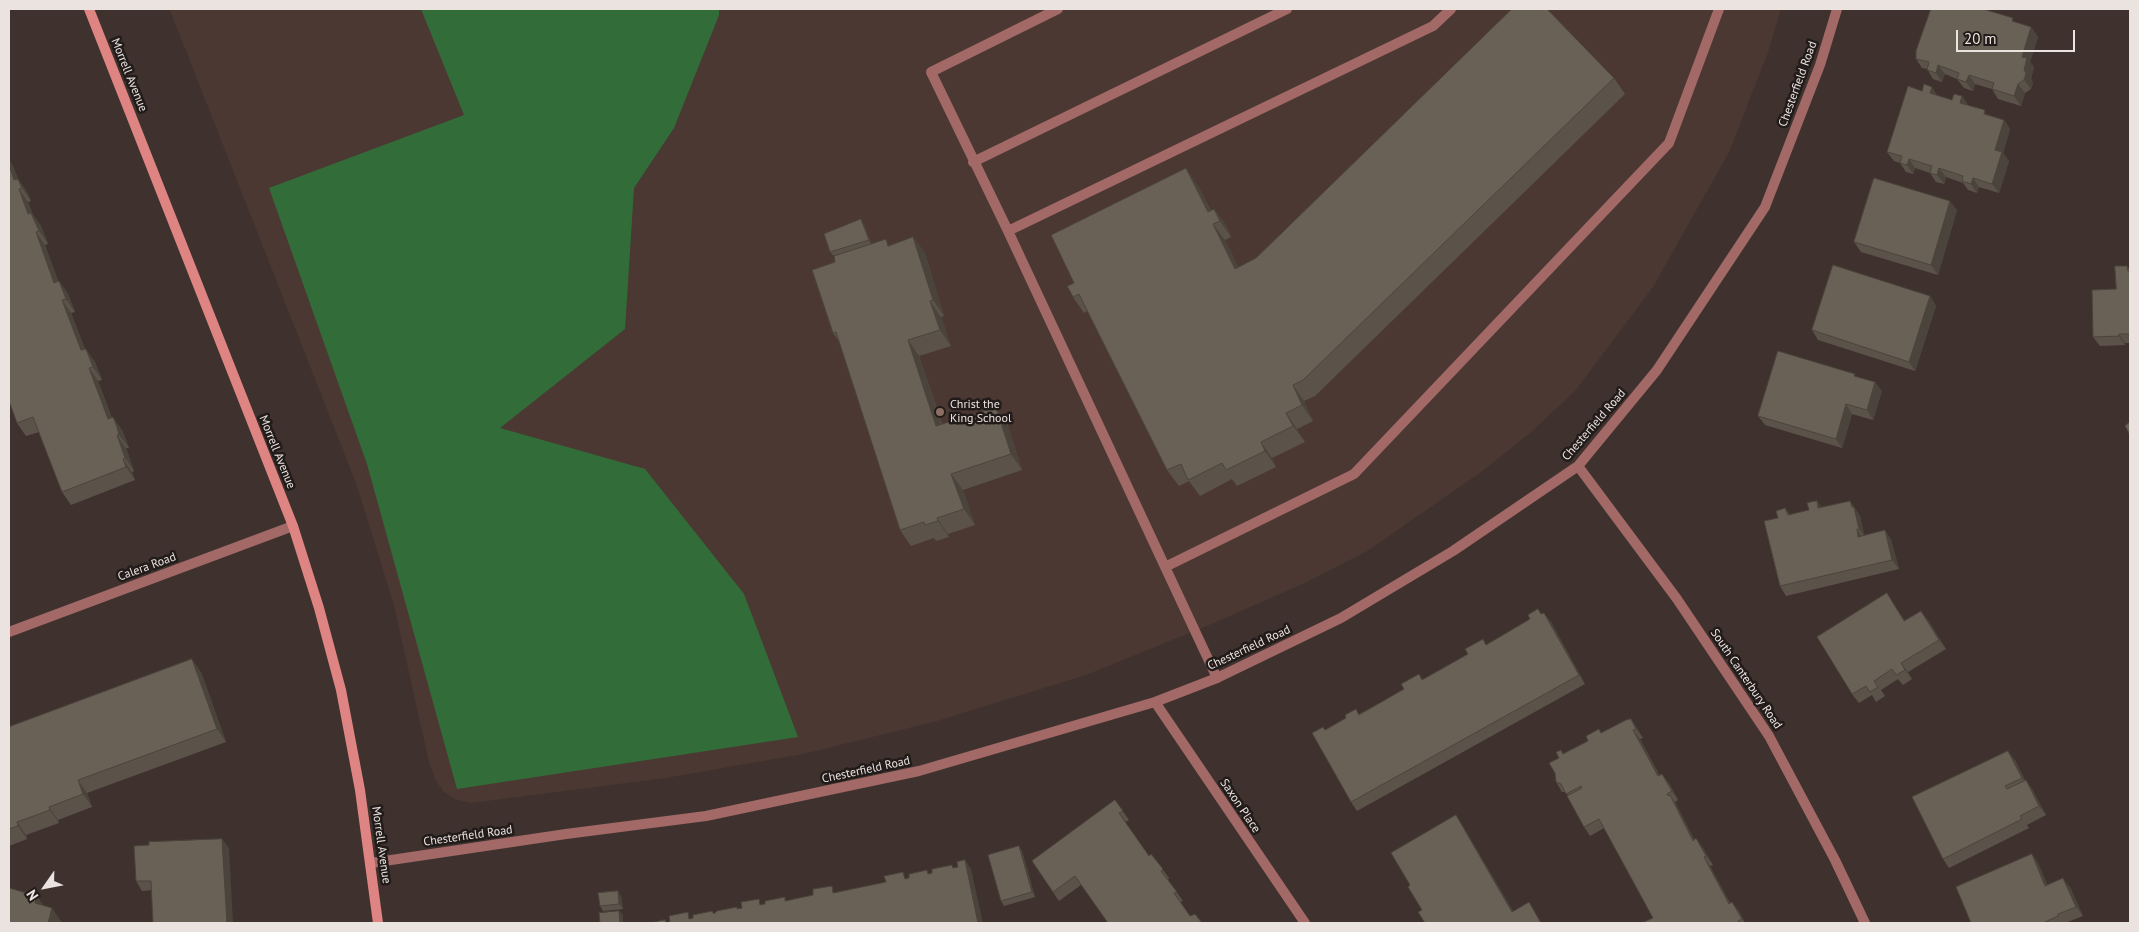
<!DOCTYPE html>
<style>
body{margin:0}
#map{position:relative;width:2139px;height:932px;overflow:hidden;background:#3f322e;font-family:"PT Sans",sans-serif}
canvas{display:block}
.frame{position:absolute;inset:0;border:10px solid #ebe3e0;pointer-events:none}
.north{position:absolute;left:20px;top:862px;width:50px;height:50px;-webkit-text-stroke:4px #211b19;paint-order:stroke;rotate:237deg;font-size:14px;font-weight:700;line-height:20px;text-align:center;color:#ebe3e0}
.north::after{content:'';display:block;margin:auto;width:18px;height:22px;background:#ebe3e0;clip-path:polygon(50% 0,100% 100%,50% 72%,0 100%)}
.scale{position:absolute;left:1956px;top:30px;width:119px;height:22px;box-sizing:border-box;border:2px solid #ebe3e0;border-top:0;padding-left:6px;font-size:15px;line-height:18px;white-space:nowrap;color:#ebe3e0;-webkit-text-stroke:4px #211b19;paint-order:stroke}
</style>
<div id="map">
<canvas width="2139" height="932"></canvas>
<div class="frame"></div>
<div class="north">N</div>
<div class="scale">20 m</div>
</div>
<script>
const ctx = document.querySelector('canvas').getContext('2d');
ctx.lineJoin = 'round';
function fill(path, color) { ctx.fillStyle = color; ctx.fill(path, 'evenodd'); }
function strokePath(path, color, width, dash) { ctx.strokeStyle = color; ctx.lineWidth = width; ctx.lineCap = dash ? 'butt' : 'round'; ctx.setLineDash(dash || []); ctx.stroke(path); }
function write(font, color, halo, rows, align = 'center') {
  ctx.font = font + ' "PT Sans",sans-serif'; ctx.lineWidth = 5; ctx.setLineDash([]); ctx.textBaseline = 'middle'; ctx.strokeStyle = halo; ctx.fillStyle = color; for (const [text, x, y, turn = 0] of rows) {
    ctx.save(); ctx.translate(x, y); ctx.rotate((+turn || 0) * Math.PI / 180); ctx.textAlign = isNaN(turn) ? turn : align; if (halo) ctx.strokeText(text, 0, 0); ctx.fillText(text, 0, 0); ctx.restore();
  }
}
fill(new Path2D(`
 M172,9H1781L1768,52L1729,152L1653,287L1575,391L1530,433L1481,472L1367,551L1307,582L1214,623L1086,675L937,721L803,754L665,778L471,803L455,799L444,792L436,781L429,762L394,605L356,483L170,10Z`), '#4c3832');
fill(new Path2D(`
 M421,9H719V15L674,128L634,188L625,329L500,428L645,469L744,594L798,737L457,789L367,464L269,188L464,115Z`), '#326d39');
strokePath(new Path2D(`
 M1058,9L931,72L1008,231L1217,678
 M973,162L1287,9
 M1008,231L1433,26L1451,9
 M1165,567L1354,474L1669,143L1719,9`), '#a26967', 10);
strokePath(new Path2D(`
 M1578,466L1677,599L1769,736L1835,860L1865,923
 M9,632L293,526
 M1155,702L1305,923
 M371,863L566,834L706,816L919,771L1155,702L1217,678L1341,618L1453,551L1578,466L1657,370L1765,207L1820,65L1837,9`), '#a26967', 10);
strokePath(new Path2D(`
 M89,9L293,526L319,608L341,690L360,790L378,923`), '#de8482', 10);
fill(new Path2D(`
 M2016,23L2031,27L2038,37L2030,62L2034,67L2031,79L2033,83L2031,89L2025,93L2021,106L1998,99L1992,89L1975,84L1973,91L1964,88L1957,79L1945,74L1942,82L1933,79L1927,69L1922,68L1916,59Z
 M1614,78L1625,94L1315,396L1304,401L1313,421L1297,429L1305,442L1272,458L1276,467L1237,486L1232,479L1200,496L1189,481L1179,486L1167,470L1087,311L1084,313L1073,297L1074,283L1197,184L1211,211L1214,209L1226,225L1231,237L1225,240L1238,267Z
 M1938,96L1952,100L1962,96L1968,105L1988,115L2004,120L2010,129L2003,153L2009,161L1999,193L1979,187L1977,193L1968,190L1963,183L1946,177L1944,184L1936,182L1930,173L1915,168L1913,174L1906,172L1900,163L1894,161L1887,152Z
 M13,166L18,179L27,192L31,201L28,202L33,215L41,226L48,244L45,245L58,281H59L68,294L75,312L71,313L85,349L95,362L102,380L98,381L112,418L122,430L126,440L129,448H126L134,471L132,472L135,480L71,505L62,492L39,432L26,436L17,423Z
 M1957,210L1938,275L1861,252L1854,242Z
 M864,224L871,244L890,245L913,237L925,253L944,316L941,317L951,346L919,356L942,424L1007,423L1022,470L963,490L975,525L948,534L949,537L936,541L934,538L911,546L900,530L840,343L833,333L835,262L834,256L830,252Z
 M2127,266L2130,270V343H2125V345L2100,346L2093,337Z
 M1930,296L1936,306L1915,371L1818,340L1812,330Z
 M1857,377L1882,391L1873,420L1852,414L1842,448L1765,425L1758,416Z
 M1817,501L1821,507L1850,501L1860,516L1864,535L1885,530L1891,540L1899,569L1786,596L1780,586L1778,518L1785,508L1790,515L1809,510Z
 M1893,603L1905,621L1928,620L1946,649L1908,672L1912,679L1903,685L1898,679L1881,690L1885,696L1876,702L1872,695L1859,703L1852,694Z
 M1542,614L1551,622L1585,684L1357,811L1351,802L1359,714Z
 M201,672L226,742L87,793L92,807L58,820L59,823L26,835L27,839L9,846V727Z
 M1631,719L1643,738L1640,739L1660,776L1669,783L1678,800L1675,802L1694,840L1703,848L1713,865L1710,866L1730,903L1739,911L1745,923H1642L1653,918L1604,828L1590,836L1584,827L1568,796L1566,792H1562L1556,782L1559,758L1564,753Z
 M2015,760L2025,780H2026L2032,789L2046,815L2027,825L2029,828L1949,868L1943,859Z
 M1115,800L1129,820L1125,822L1149,856L1151,854L1169,878L1168,880L1183,901L1180,902L1190,916L1202,923L1081,885L1059,901L1032,861Z
 M1019,846L1022,851L1035,897L1004,906L1001,901Z
 M229,848L152,890L142,891L136,881Z
 M2032,854L2038,863L2047,885L2070,887L2083,916L2065,923H1971Z
 M621,896L623,909L603,911L600,906Z`), '#5b534a');
fill(new Path2D(`
 M2031,27L2038,37L2030,62L2034,67L2031,79L2033,83L2031,89L2024,80L2022,57Z
 M1938,65L1945,74L1942,82L1936,73Z
 M1969,75L1975,84L1973,91L1966,82Z
 M2018,84L2025,93L2021,106L2014,96Z
 M1932,87L1938,96L1930,93Z
 M1962,96L1969,106L1960,103Z
 M2004,120L2010,129L2003,153L2009,161L1999,193L1992,184L1995,150Z
 M9,159L13,166L18,179L27,192L31,201L22,188L14,180L9,165Z
 M1909,159L1915,168L1913,174L1907,165Z
 M1186,168L1197,184L1216,223L1208,212Z
 M1939,168L1946,177L1944,184L1937,175Z
 M1973,178L1979,187L1977,193L1971,184Z
 M19,189L28,202L33,215L41,226L48,244L28,214Z
 M1950,201L1957,210L1938,275L1931,265Z
 M1214,209L1226,225L1231,237L1220,221Z
 M861,219L864,224L872,245L869,240Z
 M1213,224L1225,240L1246,285L1235,269Z
 M36,232L45,245L63,296L54,283Z
 M913,237L925,253L944,316L933,300Z
 M59,281L68,294L75,312L66,299Z
 M1930,296L1936,306L1915,371L1909,362Z
 M62,300L71,313L90,363L81,350Z
 M930,301L941,317L951,346L940,330Z
 M2119,334L2125,343V345L2119,336Z
 M908,340L919,356L947,442L936,426Z
 M86,349L95,362L102,380L93,367Z
 M89,368L98,381L117,432L108,419Z
 M1875,382L1882,391L1873,420L1867,410Z
 M1293,385L1304,401L1313,421L1302,405Z
 M1846,404L1852,414L1842,448L1836,439Z
 M996,407L1007,423L1022,470L1011,454Z
 M1286,413L1297,429L1305,442L1293,426Z
 M113,417L122,430L129,448L119,435Z
 M117,435L126,448L134,471L125,458Z
 M1261,442L1272,458L1276,467L1265,451Z
 M123,459L132,472L135,480L126,467Z
 M951,474L963,490L975,525L964,509Z
 M1817,501L1823,510L1818,508Z
 M1850,501L1860,516L1865,538L1859,529Z
 M937,518L948,534L949,537L938,521Z
 M1857,529L1863,539L1858,537Z
 M1885,530L1891,540L1899,569L1892,560Z
 M1921,611L1928,620L1946,649L1939,640Z
 M1544,613L1551,622L1585,684L1579,675Z
 M192,659L201,672L226,742L217,729Z
 M1901,663L1908,672L1912,679L1905,670Z
 M1631,719L1637,728L1643,738L1636,729Z
 M1633,730L1640,739L1665,786L1658,776Z
 M2008,751L2015,760L2028,787L2022,778Z
 M1662,774L1669,783L1678,800L1672,791Z
 M78,780L87,793L92,807L83,794Z
 M2026,780L2032,789L2046,815L2039,806Z
 M1670,795L1676,804L1700,850L1693,841Z
 M49,807L58,820L59,823L50,810Z
 M1456,815L1462,824L1519,921L1512,912Z
 M17,822L26,835L27,839L18,826Z
 M1696,838L1703,848L1713,865L1706,856Z
 M222,839L229,848L233,923H227Z
 M1019,846L1022,851L1035,897L1032,892Z
 M2032,854L2038,863L2052,895L2045,886Z
 M1704,857L1710,866L1735,913L1729,904Z
 M965,860L971,869L983,923H978Z
 M2063,878L2070,887L2083,916L2076,907Z
 M618,891L621,896L623,909L619,904Z
 M37,896L46,909L35,903Z
 M1732,902L1739,911L1745,923L1742,919Z
 M52,908L61,921V923H48Z
 M619,911L623,915V923H620Z`), '#4a443c');
const building = new Path2D(`
 M1512,9H1547L1614,78L1303,380L1293,385L1302,405L1286,413L1293,426L1261,442L1265,451L1226,470L1222,463L1188,480L1181,464L1167,470L1079,294L1073,297L1067,286L1074,283L1051,235L1186,168L1208,212L1214,209L1220,221L1213,224L1235,269L1256,258Z
 M1931,9H1983L2013,18L2012,21L2031,27L2022,57L2027,58L2024,70L2026,73L2024,80L2018,84L2014,96L1992,89L1994,83L1969,75L1966,82L1957,79L1959,73L1938,65L1936,73L1927,70L1929,62L1916,59V51Z
 M1924,84L1932,87L1930,93L1952,100L1954,94L1962,96L1960,103L1985,110L1984,114L2004,120L1995,150L2002,152L1992,184L1973,178L1971,184L1962,181L1963,176L1939,168L1937,175L1930,173L1932,166L1909,159L1907,165L1900,163L1902,156L1887,152L1908,86L1922,91Z
 M9,165L14,180L18,179L22,188L19,189L28,214L31,213L39,231L36,232L54,283L59,281L66,299L62,300L81,350L86,349L93,367L89,368L108,419L113,417L117,427L119,435H117L125,458L123,459L126,467L62,492L33,417L17,423L9,401Z
 M1874,178L1950,201L1931,265L1854,242Z
 M861,219L869,240L830,252L824,234Z
 M913,237L933,300L930,301L940,330L908,340L936,426L996,407L1011,454L951,474L964,509L937,518L938,521L925,525L924,522L900,530L836,332L833,333L812,270L835,262L834,256L886,239L888,246Z
 M1833,265L1930,296L1909,362L1812,330Z
 M2115,266H2127L2128,271H2130V334H2119V336L2093,337L2092,290L2116,289Z
 M1778,351L1855,374L1854,376L1875,382L1867,410L1846,404L1836,439L1758,416Z
 M2130,422V435L2125,426Z
 M1817,501L1818,508L1850,501L1852,507H1854L1859,529H1857L1858,537L1885,530L1892,560L1780,586L1764,521L1778,518L1776,511L1785,508L1788,515L1809,510L1807,503Z
 M1887,593L1904,621L1921,611L1939,640L1901,663L1905,670L1896,675L1892,669L1874,681L1878,687L1870,692L1866,686L1852,694L1817,637Z
 M1538,609L1541,614L1544,613L1579,675L1351,802L1312,733L1323,727L1325,730L1346,718L1345,715L1356,709L1359,715L1404,689L1401,684L1419,674L1422,680L1468,654L1465,649L1483,639L1486,645L1530,619L1528,615Z
 M192,659L217,729L78,780L83,794L49,807L50,810L17,822L18,826L9,829V727Z
 M1631,719L1636,729L1633,730L1658,776L1662,774L1672,791L1667,794L1668,796L1670,795L1693,841L1696,838L1706,856L1704,857L1729,904L1732,902L1742,919L1738,921L1739,923H1642L1653,918L1599,819L1584,827L1567,796L1582,788L1581,786L1566,794L1561,784L1556,782L1555,773L1549,763L1559,758L1556,752L1561,750L1563,754L1588,741L1586,736L1599,729L1601,733L1626,720Z
 M2008,751L2022,778L2005,786L2007,789L2026,780L2039,806L2020,816L2022,819L1943,859L1912,797Z
 M1115,800L1123,811L1119,813L1149,856L1151,854L1163,869L1161,871L1177,892L1174,893L1190,916L1195,914L1202,923H1108L1075,876L1053,892L1032,861Z
 M1456,815L1512,912L1529,902L1541,923H1425L1418,912L1422,910L1408,887L1410,885L1391,853Z
 M222,839L227,923H153L151,881H136L134,846L149,845V842Z
 M1019,846L1032,892L1001,901L988,855Z
 M2032,854L2045,886L2063,878L2076,907L2058,914V916L2043,923H1971L1956,887Z
 M965,860L978,923H668H670L669,916L688,912L689,919L693,918V915L712,911L714,914L717,911L737,907V909L742,908L741,902L759,899L760,905L765,904V901L785,897V901L813,895V889L832,886L833,893L886,882L884,876L894,874L903,872L905,879L909,878V874L927,870L928,874L932,873V869L952,865L953,868L958,867L957,862Z
 M9,888L37,896L35,903L52,908L48,923H9Z
 M618,891L619,904L600,906L598,893Z
 M619,911L620,923H600L599,913Z
 M665,920L666,923H650Z`);
fill(building, '#6a6156');
strokePath(building, '#4a443c', 1);
for (const [x, y, r, color] of [
 [940,412,5,"#8d6e63"]
]) { const dot = new Path2D(); dot.arc(x, y, r, 0, 2 * Math.PI); ctx.fillStyle = color; ctx.fill(dot); strokePath(dot, '#211b19', 2); }
write('12px', '#ebe3e0', '#211b19', [
 ["Morrell Avenue",129,75,68],
 ["Chesterfield Road",1798,84,-70],
 ["Chesterfield Road",1594,425,-49],
 ["Morrell Avenue",277,452,68],
 ["Calera Road",147,567,-20],
 ["Chesterfield Road",1249,648,-25],
 ["South Canterbury Road",1746,679,56],
 ["Chesterfield Road",866,770,-12],
 ["Saxon Place",1240,806,56],
 ["Chesterfield Road",468,836,-8],
 ["Morrell Avenue",381,845,82]
]);
write('12px', '#ebe3e0', '#211b19', [
 ["Christ the",950,405],
 ["King School",950,419]
], 'left');
</script>
